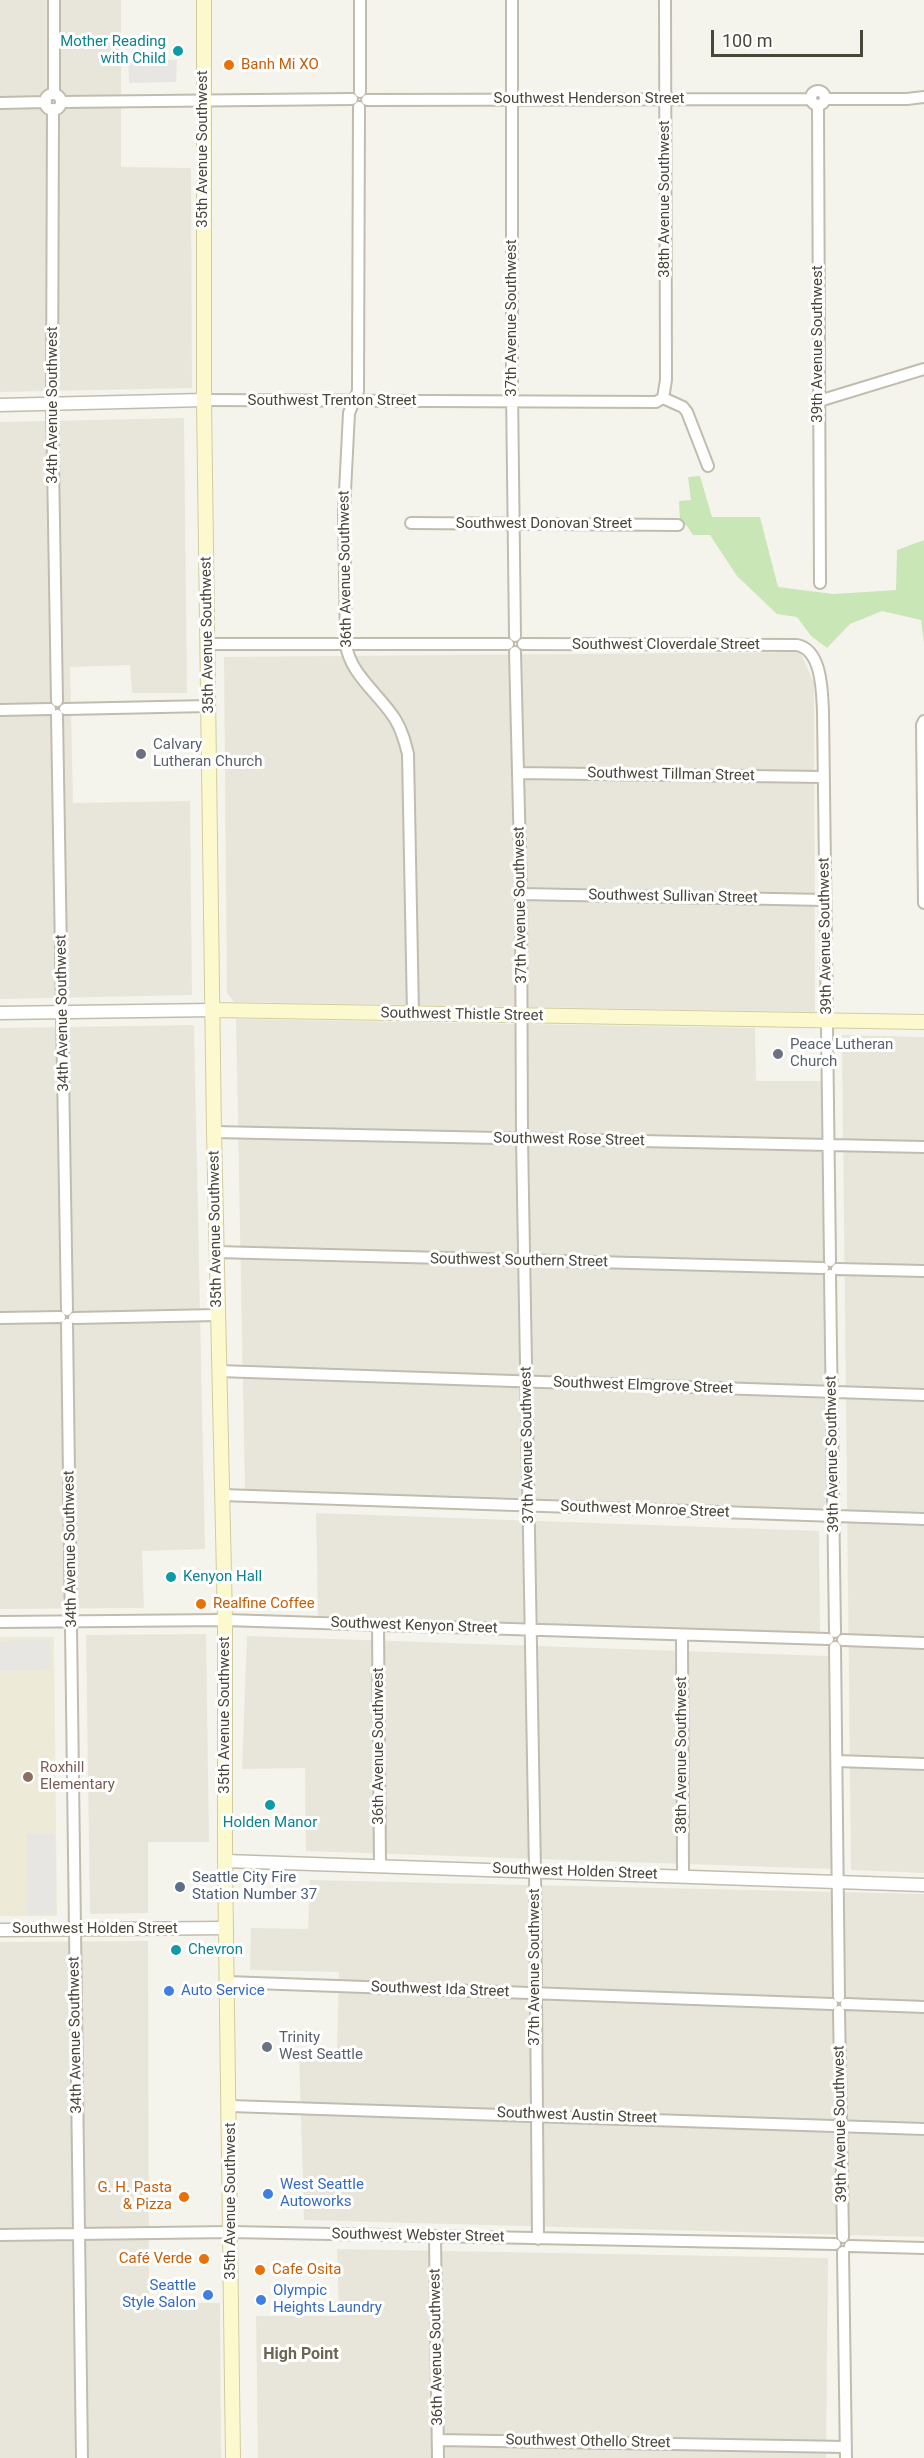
<!DOCTYPE html>
<meta charset="utf-8">
<style>
body{margin:0}
#map{position:relative;width:924px;height:2458px;overflow:hidden;background:#f5f4ec;font-family:Roboto,sans-serif}
canvas{display:block}
.scale{position:absolute;left:711px;top:30px;width:152px;height:27px;box-sizing:border-box;border:3px solid #49463a;border-top:0;padding-left:8px;font-size:18px;line-height:21px;white-space:nowrap;color:#49463a;-webkit-text-stroke:4px #fff;paint-order:stroke}
</style>
<div id="map">
<canvas width="924" height="2458"></canvas>
<div class="scale">100 m</div>
</div>
<script>
const ctx = document.querySelector('canvas').getContext('2d');
ctx.lineJoin = 'round';
function fill(path, color) { ctx.fillStyle = color; ctx.fill(path, 'evenodd'); }
function strokePath(path, color, width, dash) { ctx.strokeStyle = color; ctx.lineWidth = width; ctx.lineCap = dash ? 'butt' : 'round'; ctx.setLineDash(dash || []); ctx.stroke(path); }
function write(font, color, halo, rows, align = 'center') {
  ctx.font = font + ' Roboto,sans-serif'; ctx.lineWidth = 6; ctx.setLineDash([]); ctx.textBaseline = 'middle'; ctx.strokeStyle = halo; ctx.fillStyle = color; for (const [text, x, y, turn = 0] of rows) {
    ctx.save(); ctx.translate(x, y); ctx.rotate((+turn || 0) * Math.PI / 180); ctx.textAlign = isNaN(turn) ? turn : align; if (halo) ctx.strokeText(text, 0, 0); ctx.fillText(text, 0, 0); ctx.restore();
  }
}
fill(new Path2D(`
 M0,0H121V167L191,168L192,388L0,392Z
 M184,418L187,693H132L130,665L70,667L73,803L190,801L192,995L0,999V422Z
 M800,652L814,683L815,1012L234,1002L227,993L224,657Z
 M236,1019L755,1028L756,1081H821L827,1501L822,1509L245,1491Z
 M194,1025L205,1549L142,1551L144,1608L0,1609V1028Z
 M842,1035L924,1037V1873L851,1870Z
 M316,1513L819,1531L820,1633L318,1616Z
 M206,1634L209,1842H148V1913L90,1914L86,1635Z
 M247,1636L828,1656L832,1869L306,1851L305,1768L242,1769Z
 M310,1880L924,1894V2237L304,2220L299,2051H337L339,1972L250,1970L251,1928L308,1929Z
 M148,1941L149,2303H220L221,2458H0V1942Z
 M337,2249L828,2258L826,2458H258L256,2316H339Z`), '#e8e6da');
fill(new Path2D(`
 M0,1637H54L57,1916H0Z`), '#edead7');
fill(new Path2D(`
 M700,476L712,517H760L778,587L833,594L896,590L897,550L924,540V643L921,620L882,611L850,624L827,648L811,636L797,617L777,614L737,576L710,535H693L687,526L680,523L679,501L691,500L688,477Z`), '#c9e6b7');
fill(new Path2D(`
 M128,60H177L176,82L129,83Z
 M50,1640L51,1670L0,1671V1641Z
 M27,1834H55L56,1914L28,1915Z`), '#e7e6e2');
const minor = new Path2D(`
 M512,0V390L515,636
 M811 98a7 7 0 1 1 14 0a7 7 0 1 1-14 0Z
 M360,92V0
 M54,94V0
 M45 102a8 8 0 1 1 16 0a8 8 0 1 1-16 0Z
 M825,99H907L924,97
 M367,100L810,99
 M61,102L352,99
 M0,103L46,102
 M818,105L820,583
 M359,107L358,391L349,413L344,511L346,644C349,673 380,695 395,719C402,730 405,742 408,754L413,1014
 M53,109L52,404L57,701
 M663,398L666,380L665,0
 M663,398L683,407L687,412L708,466
 M204,400L656,402L663,398
 M819,401L924,369
 M411,523L678,525
 M208,644H508
 M523,644L797,645C822,650 822,691 823,711L830,1261
 M515,652L521,894L522,1139L535,1871L538,2239
 M65,709L209,706
 M0,710L50,709
 M57,715L67,1310
 M924,721L922,725L924,903
 M519,773L823,777
 M521,894L825,900
 M214,1132L924,1147
 M216,1252L823,1268
 M837,1269L924,1271
 M830,1275L835,1632
 M0,1318L60,1317
 M74,1318L217,1315
 M67,1324L82,2458
 M219,1371L924,1395
 M222,1495L924,1519
 M0,1622L225,1620L828,1639
 M378,1626L380,1866
 M682,1635L683,1875
 M843,1640L924,1643
 M835,1647L839,1997
 M837,1761L924,1764
 M227,1982L832,2004
 M846,2004L924,2007
 M839,2011L843,2237
 M230,2106L924,2129
 M0,2235L231,2232L835,2244
 M435,2237L438,2458
 M850,2246L924,2248
 M843,2252L846,2458
 M438,2440L846,2447`);
const tertiary = new Path2D(`
 M0,405L204,400
 M0,1013L213,1010
 M225,1861L924,1885
 M0,1930L226,1928`);
const secondary = new Path2D(`
 M204,0V400L214,1132L225,1620V1861L233,2458
 M213,1010L924,1022`);
strokePath(minor, '#c0bdae', 14);
strokePath(tertiary, '#c0bdae', 15);
strokePath(secondary, '#d1cd9e', 16);
strokePath(minor, '#fff', 10);
strokePath(tertiary, '#fff', 12);
strokePath(secondary, '#fcf9cf', 14);
for (const [x, y, r, color] of [
 [178,51,6,"#0f9aa8"],
 [229,65,6,"#e8710a"],
 [141,754,6,"#6b7280"],
 [778,1054,6,"#6b7280"],
 [171,1577,6,"#0f9aa8"],
 [201,1604,6,"#e8710a"],
 [28,1777,6,"#8d6e63"],
 [270,1805,6,"#0f9aa8"],
 [180,1887,6,"#5c6f8a"],
 [176,1950,6,"#0f9aa8"],
 [169,1991,6,"#3f7fe0"],
 [267,2047,6,"#6b7280"],
 [268,2194,6,"#3f7fe0"],
 [184,2197,6,"#e8710a"],
 [204,2259,6,"#e8710a"],
 [260,2270,6,"#e8710a"],
 [208,2295,6,"#3f7fe0"],
 [261,2300,6,"#3f7fe0"]
]) { const dot = new Path2D(); dot.arc(x, y, r, 0, 2 * Math.PI); ctx.fillStyle = color; ctx.fill(dot); strokePath(dot, '#fff', 2); }
write('15px', '#0d838f', '#fff', [
 ["Mother Reading",166,42,"right"],
 ["with Child",166,59,"right"],
 ["Kenyon Hall",183,1577],
 ["Holden Manor",270,1823,"center"],
 ["Chevron",188,1950]
], 'left');
write('15px', '#c56008', '#fff', [
 ["Banh Mi XO",241,65],
 ["Realfine Coffee",213,1604],
 ["G. H. Pasta",172,2188,"right"],
 ["& Pizza",172,2205,"right"],
 ["Café Verde",192,2259,"right"],
 ["Cafe Osita",272,2270]
], 'left');
write('15px', '#49463a', '#fff', [
 ["Southwest Henderson Street",589,99],
 ["35th Avenue Southwest",203,149,-90],
 ["38th Avenue Southwest",665,199,-90],
 ["37th Avenue Southwest",512,318,-90],
 ["39th Avenue Southwest",818,344,-90],
 ["Southwest Trenton Street",332,401],
 ["34th Avenue Southwest",53,405,-90],
 ["Southwest Donovan Street",544,524],
 ["36th Avenue Southwest",346,569,-91],
 ["35th Avenue Southwest",208,635,-91],
 ["Southwest Cloverdale Street",666,645],
 ["Southwest Tillman Street",671,775,1],
 ["Southwest Sullivan Street",673,897,1],
 ["37th Avenue Southwest",521,905,-91],
 ["39th Avenue Southwest",826,936,-91],
 ["34th Avenue Southwest",63,1013,-91],
 ["Southwest Thistle Street",462,1015,1],
 ["Southwest Rose Street",569,1140,1],
 ["35th Avenue Southwest",216,1229,-91],
 ["Southwest Southern Street",519,1261,1],
 ["Southwest Elmgrove Street",643,1386,2],
 ["37th Avenue Southwest",528,1445,-91],
 ["39th Avenue Southwest",833,1454,-91],
 ["Southwest Monroe Street",645,1510,2],
 ["34th Avenue Southwest",71,1549,-91],
 ["Southwest Kenyon Street",414,1626,2],
 ["35th Avenue Southwest",225,1715,-90],
 ["36th Avenue Southwest",379,1746,-90],
 ["38th Avenue Southwest",682,1755,-90],
 ["Southwest Holden Street",575,1872,2],
 ["Southwest Holden Street",95,1929],
 ["37th Avenue Southwest",535,1967,-90],
 ["Southwest Ida Street",440,1990,2],
 ["34th Avenue Southwest",76,2035,-91],
 ["Southwest Austin Street",577,2116,2],
 ["39th Avenue Southwest",841,2124,-91],
 ["35th Avenue Southwest",231,2201,-90],
 ["Southwest Webster Street",418,2236,1],
 ["36th Avenue Southwest",437,2347,-91],
 ["Southwest Othello Street",588,2442,1]
]);
write('15px', '#5b616d', '#fff', [
 ["Calvary",153,745],
 ["Lutheran Church",153,762],
 ["Peace Lutheran",790,1045],
 ["Church",790,1062],
 ["Trinity",279,2038],
 ["West Seattle",279,2055]
], 'left');
write('15px', '#785e54', '#fff', [
 ["Roxhill",40,1768],
 ["Elementary",40,1785]
], 'left');
write('15px', '#4e5e75', '#fff', [
 ["Seattle City Fire",192,1878],
 ["Station Number 37",192,1895]
], 'left');
write('15px', '#366cbe', '#fff', [
 ["Auto Service",181,1991],
 ["West Seattle",280,2185],
 ["Autoworks",280,2202],
 ["Seattle",196,2286,"right"],
 ["Style Salon",196,2303,"right"],
 ["Olympic",273,2291],
 ["Heights Laundry",273,2308]
], 'left');
write('bold 16px', '#6b6551', '#fff', [
 ["High Point",301,2355]
]);
</script>
